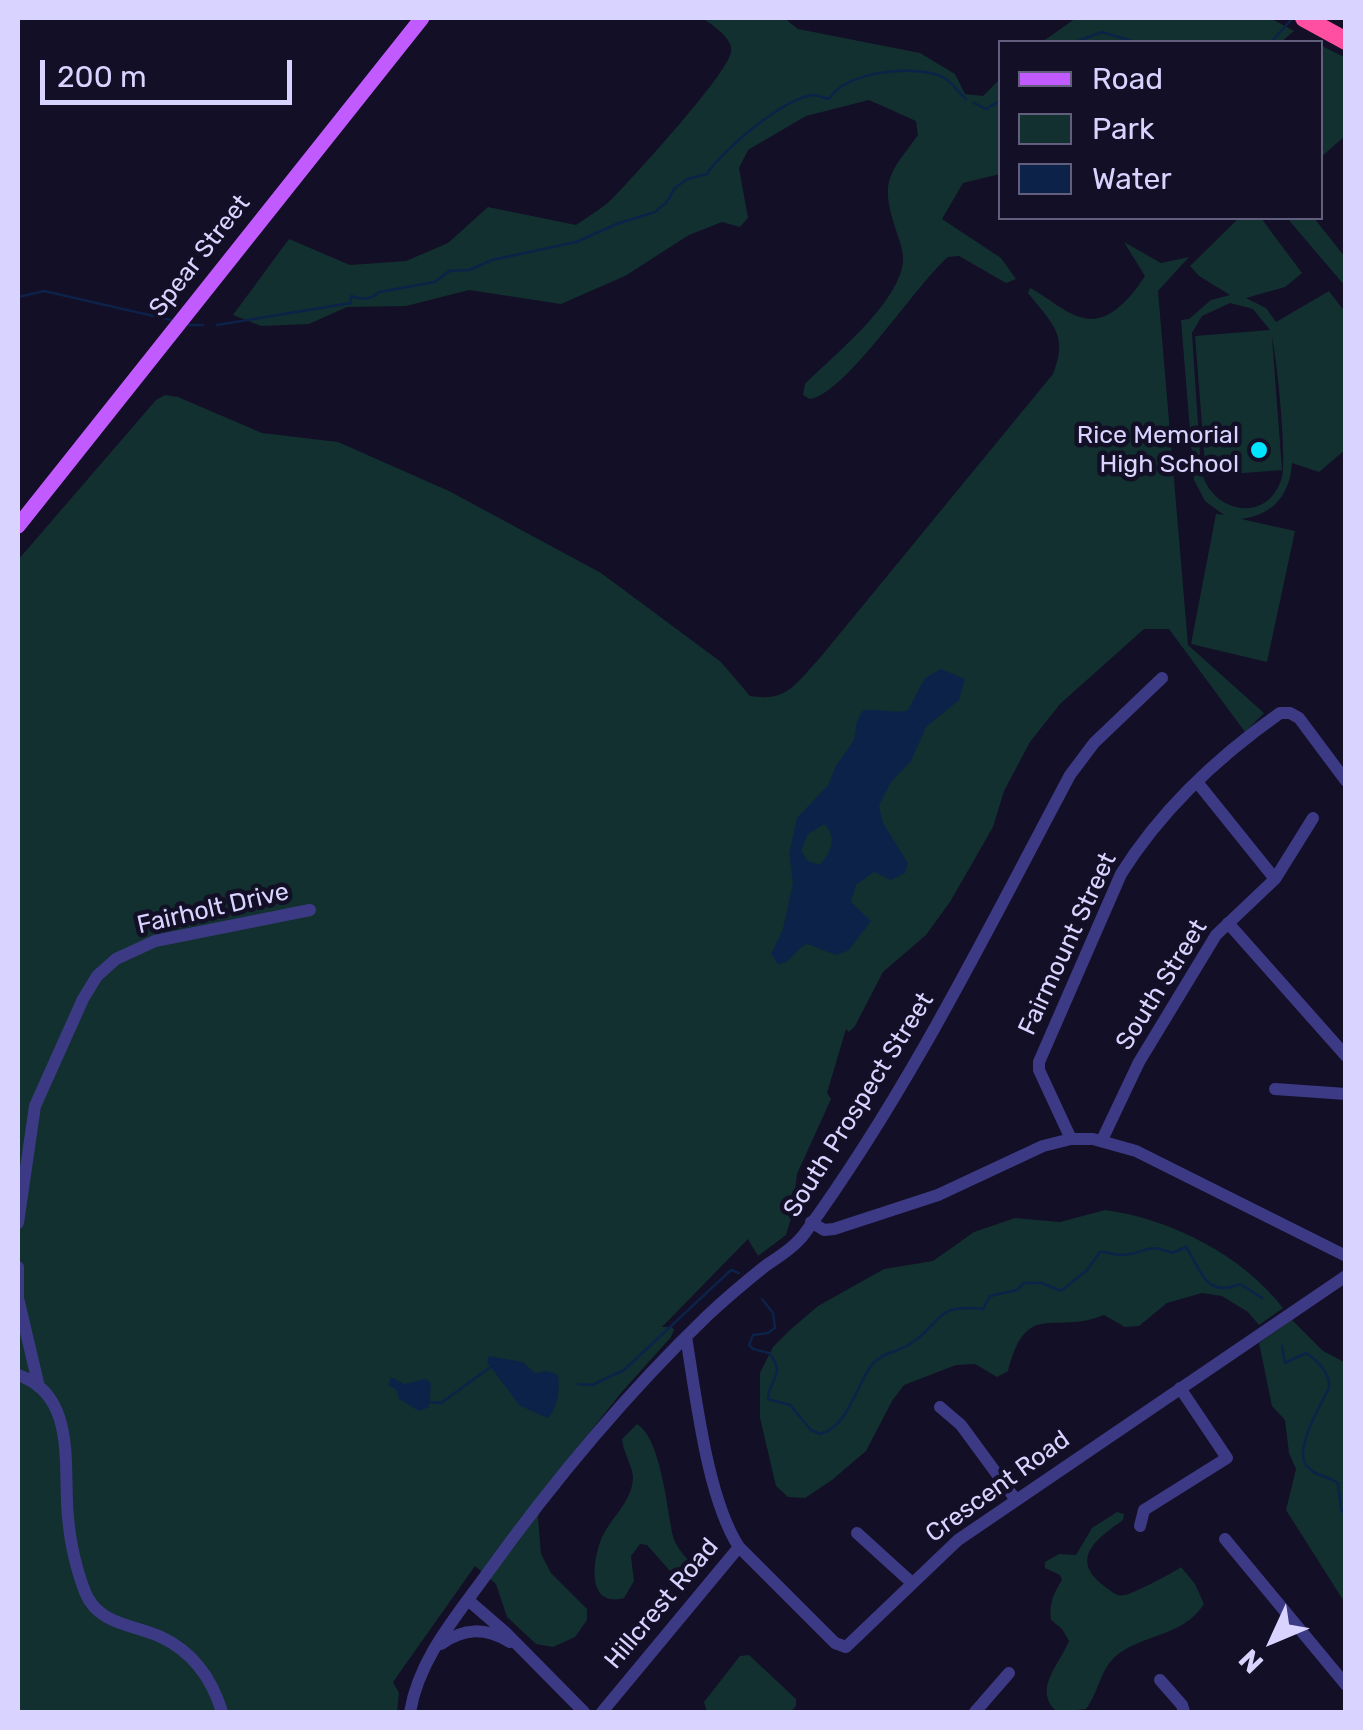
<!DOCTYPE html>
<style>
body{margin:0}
#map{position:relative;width:1363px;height:1730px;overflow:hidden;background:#130f26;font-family:Rubik,sans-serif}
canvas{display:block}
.frame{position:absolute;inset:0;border:20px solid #d9d4ff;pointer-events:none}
.legend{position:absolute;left:998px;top:40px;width:325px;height:180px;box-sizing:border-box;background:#130f26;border:2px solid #625e7d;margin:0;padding:12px 18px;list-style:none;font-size:30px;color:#d9d4ff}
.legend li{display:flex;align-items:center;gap:20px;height:50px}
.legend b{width:50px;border:2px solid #625e7d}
.north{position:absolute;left:1223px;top:1590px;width:100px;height:100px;-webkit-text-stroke:8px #130f26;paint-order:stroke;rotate:226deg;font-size:28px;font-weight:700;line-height:40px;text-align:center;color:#d9d4ff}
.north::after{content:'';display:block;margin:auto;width:35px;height:45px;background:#d9d4ff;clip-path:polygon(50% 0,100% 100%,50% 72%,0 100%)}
.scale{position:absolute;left:40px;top:60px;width:252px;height:45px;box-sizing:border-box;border:5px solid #d9d4ff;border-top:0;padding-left:12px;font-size:30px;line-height:35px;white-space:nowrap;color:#d9d4ff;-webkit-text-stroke:8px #130f26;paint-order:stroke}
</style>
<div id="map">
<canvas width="1363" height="1730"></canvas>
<div class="frame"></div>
<ul class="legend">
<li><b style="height:12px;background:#c25bff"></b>Road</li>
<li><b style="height:28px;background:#12302f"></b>Park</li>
<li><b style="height:28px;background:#0c2248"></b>Water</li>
</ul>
<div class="north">N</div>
<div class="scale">200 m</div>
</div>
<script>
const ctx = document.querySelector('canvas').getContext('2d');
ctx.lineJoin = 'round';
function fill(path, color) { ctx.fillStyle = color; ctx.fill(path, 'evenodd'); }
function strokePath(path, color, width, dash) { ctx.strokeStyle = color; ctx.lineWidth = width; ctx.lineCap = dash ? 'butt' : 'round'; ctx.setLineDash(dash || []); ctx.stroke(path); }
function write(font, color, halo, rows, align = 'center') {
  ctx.font = font + ' Rubik,sans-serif'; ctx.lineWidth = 9; ctx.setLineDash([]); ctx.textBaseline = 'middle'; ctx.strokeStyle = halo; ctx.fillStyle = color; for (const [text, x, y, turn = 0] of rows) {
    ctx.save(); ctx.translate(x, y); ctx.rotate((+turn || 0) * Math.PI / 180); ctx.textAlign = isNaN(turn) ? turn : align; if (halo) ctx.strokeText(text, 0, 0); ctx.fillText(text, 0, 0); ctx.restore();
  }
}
fill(new Path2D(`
 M703,18H784L798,29L920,53L955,74L965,94L983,96L1000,79V174L963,183L942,219L1001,258L1016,279L1006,283L959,256L948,257C916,284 846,394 810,399L803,395L805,384C835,354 896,306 903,263C904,253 900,242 897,233C880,181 887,177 918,135L916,121L869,100L806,116L748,150L739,168L748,218L740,227L722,222L689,235L625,276L561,304L469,290L406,306L347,307L309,324L261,326L233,315L289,239L350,265L406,261L448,243L488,207L576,225C589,216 603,208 614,197C634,176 727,75 731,52C733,38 713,26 703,18Z
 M1076,18H1270L1294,31L1281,42H1042Z
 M1320,45L1346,58L1345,136L1321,157Z
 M1239,218H1261L1302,273L1285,287L1246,298L1266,308L1276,322L1329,291L1345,312V450L1319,472L1292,463C1290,495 1273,515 1241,519L1295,531L1267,662L1191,644L1216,514L1224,515L1205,501L1194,480L1181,320L1189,319L1211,300L1230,295L1199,276L1190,266ZM1230,303L1253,309L1270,330L1195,336L1206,476L1282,470L1272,337C1277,360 1287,457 1282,477C1269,525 1210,514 1201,469L1192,333L1202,316Z
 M1287,218H1314L1345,257V286Z
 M1124,242L1161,263L1189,257L1158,291L1188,645L1264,713L1245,732L1169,629H1144L1060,704L1030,742L1004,791L993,827L950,902L926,935L883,972L855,1026L849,1032L846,1029L827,1093L831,1099L797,1174L792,1215L786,1235L758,1256L748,1239L662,1327H672L674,1330L671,1337L621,1393L541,1493L538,1518L541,1554L551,1573L587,1609V1620L575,1637L553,1647L536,1644L507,1617L496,1584L475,1566L393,1682L399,1693L397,1712H18V560L156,400L165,395L178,397L262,433L338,442L449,491L601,573L721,662L750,696C788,702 795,684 819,659L1053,374C1069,334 1052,324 1028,293L1030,288C1046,296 1063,312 1080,317C1108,327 1132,296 1145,276Z
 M1105,1210C1171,1219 1242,1255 1283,1308L1259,1325L1248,1312L1222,1296L1202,1293L1167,1303L1139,1326L1125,1327L1104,1315C1053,1336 1027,1298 1008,1371L997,1377L975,1364L956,1365L904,1385L892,1401L866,1451L832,1480L805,1498L788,1497L776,1486L760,1418V1373L773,1347L790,1330L818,1306L884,1269L933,1261L974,1232L1015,1218L1060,1222Z
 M1292,1320L1323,1351L1344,1362L1345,1369V1603L1286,1510L1296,1469L1289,1453L1285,1420L1272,1406L1259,1343Z
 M637,1424C661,1438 667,1510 673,1536C677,1552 693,1561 697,1577L689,1583L679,1581L647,1545L640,1544L631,1556L634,1581L624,1598C588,1608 592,1565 600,1542C608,1520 633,1502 633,1477C632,1465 623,1452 622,1439Z
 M1117,1512L1124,1514L1123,1520C1098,1538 1068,1558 1104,1586C1111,1591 1116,1597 1125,1595C1130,1595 1177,1571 1181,1567L1195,1584L1204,1604C1183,1637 1145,1633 1117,1655C1100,1669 1099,1692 1086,1709L1057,1712C1032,1690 1059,1665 1069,1641L1062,1629L1051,1620C1049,1604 1053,1594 1062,1580L1060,1575L1045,1568V1562L1059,1554L1076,1555L1092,1528Z
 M749,1655L796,1699V1706L790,1712H707L704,1702L740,1656Z`), '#12302f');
fill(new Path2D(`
 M941,669L965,679L959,700L926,727L911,761L891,782L879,806L883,823L908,863L905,873L891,880L874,872L856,885L851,902L871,921L849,950L836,955L807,944C795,949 792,963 778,964L771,954L783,929L793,883L789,854L797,818L828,785L836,766L854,740L857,721L862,711C878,707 894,715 908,710L925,678ZM824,824C838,837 831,854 819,865L808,861L801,851L808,834Z
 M489,1356L523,1362L535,1373L547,1371L558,1375C560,1389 558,1407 548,1418L520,1406L487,1362Z
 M391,1377L404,1384L426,1379L431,1383L429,1407L419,1411L399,1399L396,1389L388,1386Z`), '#0c2248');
strokePath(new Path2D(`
 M1075,42L1102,32L1135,42
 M1271,42L1291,20
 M974,103L986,109L1001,100
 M18,297L44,291L171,320
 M189,325H203
 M217,325L351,303V296C361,300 371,300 379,292L435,282L449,271L469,270L492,260L576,242L619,223L655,212L666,203L675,188L687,179L707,174C722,150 785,97 814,95C816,95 827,99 829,99C846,71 913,64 943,77C951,81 959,93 966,99
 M762,1299L773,1313L775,1328L768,1333L753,1335L749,1345L753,1349L769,1353C787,1375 769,1378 768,1399L790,1405L811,1430L820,1434C847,1427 856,1388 870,1367C881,1352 896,1353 910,1344C942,1324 933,1303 983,1309L990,1296L1017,1290L1024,1283H1042L1061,1291L1087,1270L1100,1252C1110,1251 1114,1256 1124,1255C1147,1253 1146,1242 1172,1253L1186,1247C1202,1272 1206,1298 1240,1284L1262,1298
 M1282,1346L1285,1363L1306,1353C1318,1361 1330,1372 1329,1388C1321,1404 1296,1446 1305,1463C1312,1476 1328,1476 1338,1483L1341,1509L1346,1516
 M578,1384L592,1385L624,1370L731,1270L739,1273
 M428,1402L441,1403L492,1366`), '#0c2248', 2.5);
strokePath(new Path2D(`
 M1197,782L1275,879
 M1228,923L1346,1056
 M1275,1089L1346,1094
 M1071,1139L1039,1070V1062L1121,874C1161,810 1219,756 1280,713H1290L1299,718L1346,781
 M1102,1140L1139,1062L1216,935L1275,879L1313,818
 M811,1222L824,1230L834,1229L938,1195L1043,1146L1071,1139H1093L1136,1151L1346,1256
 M18,1223L35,1106L83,999L97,976L116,959L155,941L310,910
 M18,1267V1298L39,1387
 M686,1337C696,1396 707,1498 739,1547L835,1643L846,1647L958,1540L1346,1276
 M18,1375C72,1393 65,1455 67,1501C68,1532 74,1563 85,1592C98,1625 133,1624 161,1637C193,1652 212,1679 222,1712
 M940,1407L961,1425L1016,1500
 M1140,1526L1144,1510L1227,1458L1180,1388
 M857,1533L912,1583
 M1225,1539L1346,1685
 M468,1600L505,1632L584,1712
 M441,1644C464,1628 485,1627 510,1642
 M1160,1680L1182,1705L1184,1712
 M410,1712C419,1659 455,1618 486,1575C552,1483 625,1395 707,1316C725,1299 744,1283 764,1267C778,1257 795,1247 805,1233C909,1090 987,931 1070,775L1094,743L1162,678
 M602,1712L739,1547
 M975,1712L1009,1673`), '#3d3a85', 12);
strokePath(new Path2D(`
 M18,526L422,18`), '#c25bff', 15);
strokePath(new Path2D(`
 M1304,18L1346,41`), '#ff4fa3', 18);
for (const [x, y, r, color] of [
 [1259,450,10,"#00e5ff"]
]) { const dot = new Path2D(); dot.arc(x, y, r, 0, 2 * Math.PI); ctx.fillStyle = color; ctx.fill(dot); strokePath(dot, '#130f26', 4); }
write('25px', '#d9d4ff', '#130f26', [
 ["Spear Street",200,256,-52],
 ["Fairholt Drive",213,909,-13],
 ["Fairmount Street",1068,944,-65],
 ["South Street",1162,985,-58],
 ["South Prospect Street",859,1105,-58],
 ["Crescent Road",998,1487,-36],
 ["Hillcrest Road",662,1604,-50]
]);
write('25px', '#d9d4ff', '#130f26', [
 ["Rice Memorial",1239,436],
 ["High School",1239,465]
], 'right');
</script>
